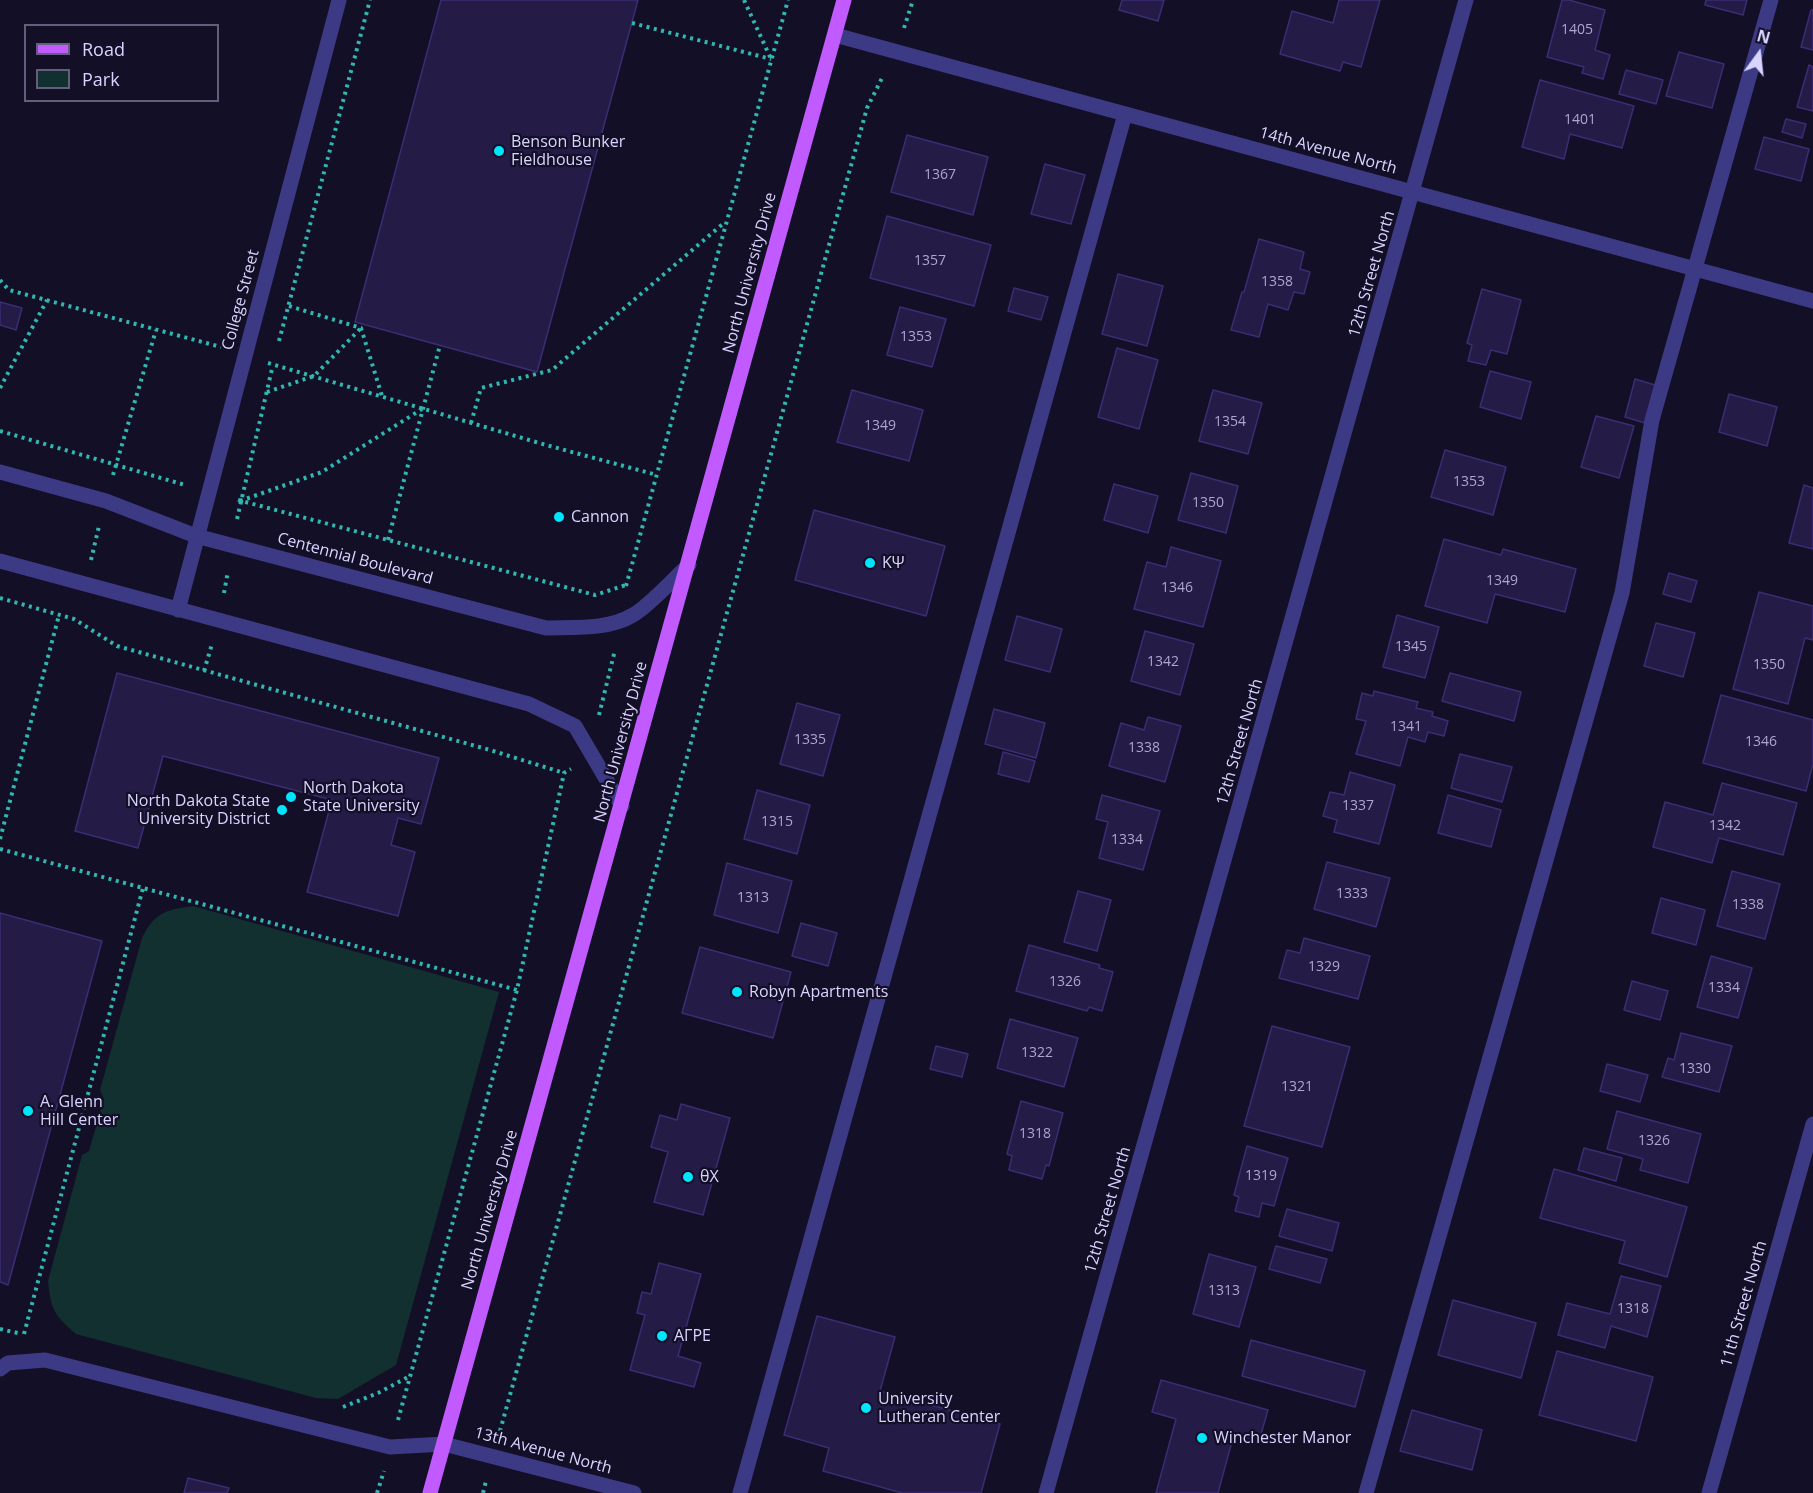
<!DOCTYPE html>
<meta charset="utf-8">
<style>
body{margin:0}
#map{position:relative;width:1813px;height:1493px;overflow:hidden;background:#130f26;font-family:"Open Sans",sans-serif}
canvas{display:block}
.legend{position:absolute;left:24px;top:24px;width:195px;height:78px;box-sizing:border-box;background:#130f26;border:2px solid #625e7d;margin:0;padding:8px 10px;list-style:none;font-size:18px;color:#d9d4ff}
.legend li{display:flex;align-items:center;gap:12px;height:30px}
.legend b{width:30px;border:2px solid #625e7d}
.north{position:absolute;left:1729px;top:24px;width:60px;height:60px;-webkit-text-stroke:4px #130f26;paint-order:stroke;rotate:15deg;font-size:16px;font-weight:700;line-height:24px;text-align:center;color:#d9d4ff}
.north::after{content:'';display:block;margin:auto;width:21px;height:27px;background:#d9d4ff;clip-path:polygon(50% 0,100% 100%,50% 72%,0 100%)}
</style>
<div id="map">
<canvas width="1813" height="1493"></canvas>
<ul class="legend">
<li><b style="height:8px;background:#c25bff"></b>Road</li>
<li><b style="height:16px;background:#12302f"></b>Park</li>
</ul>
<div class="north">N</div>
</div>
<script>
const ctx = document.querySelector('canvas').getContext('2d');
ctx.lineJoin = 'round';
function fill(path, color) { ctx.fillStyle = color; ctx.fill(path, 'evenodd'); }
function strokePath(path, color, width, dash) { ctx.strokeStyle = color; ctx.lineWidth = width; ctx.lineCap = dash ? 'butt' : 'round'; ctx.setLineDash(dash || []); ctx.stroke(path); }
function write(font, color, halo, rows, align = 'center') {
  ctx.font = font + ' "Open Sans",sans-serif'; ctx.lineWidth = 4.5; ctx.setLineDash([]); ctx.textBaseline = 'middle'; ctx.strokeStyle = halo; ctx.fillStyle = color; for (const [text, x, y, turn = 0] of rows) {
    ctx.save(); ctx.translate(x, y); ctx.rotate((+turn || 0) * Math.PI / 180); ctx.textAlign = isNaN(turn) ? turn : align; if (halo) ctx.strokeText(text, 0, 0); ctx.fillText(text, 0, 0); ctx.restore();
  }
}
fill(new Path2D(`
 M193,906L499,992L396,1365L338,1399L316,1398L76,1334C54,1315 51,1310 48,1281L82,1155L89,1151L104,1099L100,1090L142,938C155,912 166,910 193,906Z`), '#12302f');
const building = new Path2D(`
 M441,0H638L537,372L355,322Z
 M1122,0H1164L1158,21L1119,10Z
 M1339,0H1380L1361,67L1343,62L1340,71L1280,54L1292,11L1333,23Z
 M1562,0H1569L1605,10L1595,50L1610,55L1603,79L1582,73L1584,67L1547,57Z
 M1706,0H1747L1743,15L1705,5Z
 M1811,10H1813V50L1801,47Z
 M1679,52L1724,64L1712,108L1666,96Z
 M1809,65L1813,67V111L1797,107Z
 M1626,70L1663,80L1656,104L1619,94Z
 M1540,80L1634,106L1622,148L1570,134L1564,159L1522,147Z
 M1786,119L1806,124L1802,138L1782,132Z
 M907,135L988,157L973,215L891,192Z
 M1764,137L1809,149L1801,181L1755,169Z
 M1045,164L1085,175L1071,224L1031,214Z
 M887,216L991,245L974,306L870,278Z
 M1259,239L1304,252L1300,269L1310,272L1304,294L1294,292L1288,310L1268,304L1259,337L1231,330L1242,292H1244Z
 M1118,274L1163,286L1147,346L1102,334Z
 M1014,288L1048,297L1041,320L1008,311Z
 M1482,289L1521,300L1507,354L1491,350L1486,365L1468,361L1472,345L1467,343Z
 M0,302L22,308L16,330L0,325Z
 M900,307L946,319L932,367L887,355Z
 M1117,348L1158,360L1139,429L1098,417Z
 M1490,371L1531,382L1521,419L1480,407Z
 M1635,379L1655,385L1645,423L1625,417Z
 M852,390L923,410L909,461L837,442Z
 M1213,390L1262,403L1248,454L1199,441Z
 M1729,394L1777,407L1767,446L1719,432Z
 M1596,416L1634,426L1619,478L1581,467Z
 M1445,450L1506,467L1493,515L1431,497Z
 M1191,473L1238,486L1226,533L1178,520Z
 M1114,484L1158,496L1148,533L1104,520Z
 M1804,485L1813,488V549L1789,543Z
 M814,510L945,546L926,616L795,580Z
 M1444,539L1501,555L1503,549L1576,569L1565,612L1495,594L1487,623L1425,606Z
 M1171,547L1221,561L1203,627L1134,609L1147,562L1166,567Z
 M1669,573L1697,581L1691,602L1663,594Z
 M1759,592L1813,606V640L1805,638L1788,704L1733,689Z
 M1397,615L1439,627L1425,678L1383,667Z
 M1017,616L1062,629L1050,672L1005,660Z
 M1656,623L1695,633L1683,677L1644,666Z
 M1145,631L1194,644L1180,695L1131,681Z
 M117,673L439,758L421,824L398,818L391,845L415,852L398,916L307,892L332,800L163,756L138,848L75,831Z
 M1450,673L1521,692L1514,721L1442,701Z
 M1374,691L1418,702L1416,708L1433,712L1432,716L1448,721L1444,736L1428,732L1425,742L1408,737L1400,766L1356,754L1366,721L1356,719L1362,693L1373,696Z
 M1721,695L1813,720V764L1806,791L1703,763Z
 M797,703L840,715L823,776L780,764Z
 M994,709L1045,723L1036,758L985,744Z
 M1148,717L1181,726L1165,782L1109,766L1121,723L1144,730Z
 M1003,752L1035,761L1029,782L998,774Z
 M1460,754L1512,767L1502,802L1451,788Z
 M1350,772L1395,785L1379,844L1334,832L1337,820L1323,816L1330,792L1344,795Z
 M1722,783L1797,803L1783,855L1719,838L1712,863L1653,847L1665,802L1713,815Z
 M757,790L810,805L797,854L744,839Z
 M1102,795L1160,811L1143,870L1099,858L1108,822L1096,819Z
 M1448,795L1501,810L1491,847L1438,833Z
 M1327,862L1390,878L1376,927L1314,909Z
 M727,863L792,881L778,933L714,915Z
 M1732,871L1780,884L1765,939L1717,926Z
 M1078,891L1111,900L1097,951L1064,942Z
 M1661,898L1705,910L1696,945L1652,933Z
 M0,913L102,941L8,1285L0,1282Z
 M801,923L837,933L828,966L792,956Z
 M1304,938L1370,956L1358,999L1279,978L1287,950L1300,953Z
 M1029,945L1100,965L1099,968L1113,972L1102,1011L1089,1007L1087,1011L1016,991Z
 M700,947L791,972L773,1038L682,1013Z
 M1711,956L1752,968L1738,1018L1697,1007Z
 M1632,981L1668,991L1660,1020L1624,1010Z
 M1010,1019L1078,1038L1064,1087L997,1068Z
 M1272,1026L1350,1047L1322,1147L1244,1126Z
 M1681,1033L1732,1046L1719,1092L1662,1077L1668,1058L1674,1060Z
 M936,1046L968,1054L962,1077L930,1069Z
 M1607,1064L1648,1075L1640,1102L1600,1091Z
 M1021,1101L1063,1113L1049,1166L1046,1165L1042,1179L1009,1170L1012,1156L1007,1154Z
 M681,1104L730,1118L703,1215L654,1202L668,1152L651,1147L660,1115L677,1120Z
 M1617,1111L1701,1134L1688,1183L1640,1170L1643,1159L1607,1149Z
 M1247,1146L1288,1158L1274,1206L1262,1203L1259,1217L1235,1211L1239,1197L1234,1195Z
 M1584,1148L1622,1158L1616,1181L1578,1170Z
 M1554,1169L1687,1207L1667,1277L1619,1263L1625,1241L1540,1218Z
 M1287,1209L1339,1223L1332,1251L1279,1236Z
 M1276,1246L1327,1259L1320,1283L1269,1269Z
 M1209,1254L1256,1267L1239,1327L1193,1314Z
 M659,1263L701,1274L678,1356L701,1363L694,1387L630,1370L645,1315L637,1313L642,1292L651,1294Z
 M1621,1276L1661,1286L1647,1337L1611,1326L1605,1348L1558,1335L1567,1303L1610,1314Z
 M1453,1300L1536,1323L1521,1378L1438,1355Z
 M817,1316L895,1337L880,1391L1000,1424L981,1493H902L823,1471L829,1448L784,1435Z
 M1251,1340L1365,1371L1355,1407L1242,1376Z
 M1557,1351L1653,1377L1636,1441L1539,1415Z
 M1161,1380L1268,1410L1259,1441L1234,1434L1218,1493H1156L1176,1419L1152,1412Z
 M1412,1410L1482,1430L1472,1470L1400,1451Z
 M188,1478L229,1488L227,1493H184Z`);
fill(building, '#241b47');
strokePath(building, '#3b2d73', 1.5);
strokePath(new Path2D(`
 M744,0L771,59
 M632,23L771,59
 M904,28L913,0
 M0,280L9,290L221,347
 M289,306L361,328L382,396
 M279,341L370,0
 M268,363L546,445L657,475
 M0,388L47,300
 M267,392L314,376L361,328
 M471,423L481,388L552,370L725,222
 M0,431L185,485
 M113,475L156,330
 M238,500L595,595L626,585
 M240,501L322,472L422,409
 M237,519L272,369
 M388,540L440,345
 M91,560L99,526
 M626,586L788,0
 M224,593L228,571
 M0,598L74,619L117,646L490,750L564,773
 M204,671L212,644
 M599,715L615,650
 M0,839L59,615
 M0,849L517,990
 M0,1329L22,1334
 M24,1334L143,888
 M343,1407L378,1393L410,1376
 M398,1420L517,990L564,773L571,769
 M500,1431L867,108L883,76
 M377,1493L384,1471
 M483,1493L486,1481`), '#2fb8b0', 4, [3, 4.5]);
strokePath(new Path2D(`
 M0,1369L8,1363L45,1360L390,1447L444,1444
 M740,1493L1125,114
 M1366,1493L1622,593L1652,420L1771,0`), '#3d3a85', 15);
strokePath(new Path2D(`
 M835,35L1813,301
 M0,472L106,501L196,536L546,628C574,627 608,630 633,615C649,606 674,578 689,565
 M0,561L529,704L575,726L622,806
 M178,610L339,0
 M444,1444L634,1493
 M1046,1493L1466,0
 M1709,1493L1813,1124`), '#3d3a85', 15);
strokePath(new Path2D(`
 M430,1493L844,0`), '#c25bff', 15);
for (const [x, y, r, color] of [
 [499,151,6,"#00e5ff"],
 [559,517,6,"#00e5ff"],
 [870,563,6,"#00e5ff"],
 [291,797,6,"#00e5ff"],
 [282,810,6,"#00e5ff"],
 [737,992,6,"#00e5ff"],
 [28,1111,6,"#00e5ff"],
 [688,1177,6,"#00e5ff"],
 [662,1336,6,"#00e5ff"],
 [866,1408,6,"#00e5ff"],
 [1202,1438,6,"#00e5ff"]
]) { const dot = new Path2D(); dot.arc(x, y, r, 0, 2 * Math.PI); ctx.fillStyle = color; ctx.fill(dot); strokePath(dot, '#130f26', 2); }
write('14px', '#aca6d1', null, [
 ["1405",1577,30],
 ["1401",1580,120],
 ["1367",940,175],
 ["1357",930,261],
 ["1358",1277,282],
 ["1353",916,337],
 ["1354",1230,422],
 ["1349",880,426],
 ["1353",1469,482],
 ["1350",1208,503],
 ["1349",1502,581],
 ["1346",1177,588],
 ["1345",1411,647],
 ["1342",1163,662],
 ["1350",1769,665],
 ["1341",1406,727],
 ["1335",810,740],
 ["1346",1761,742],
 ["1338",1144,748],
 ["1337",1358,806],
 ["1315",777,822],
 ["1342",1725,826],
 ["1334",1127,840],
 ["1333",1352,894],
 ["1313",753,898],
 ["1338",1748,905],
 ["1329",1324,967],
 ["1326",1065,982],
 ["1334",1724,988],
 ["1322",1037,1053],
 ["1330",1695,1069],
 ["1321",1297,1087],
 ["1318",1035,1134],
 ["1326",1654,1141],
 ["1319",1261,1176],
 ["1313",1224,1291],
 ["1318",1633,1309]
]);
write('16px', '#d9d4ff', '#130f26', [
 ["Benson Bunker",511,142],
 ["Fieldhouse",511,160],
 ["Cannon",571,517],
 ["ΚΨ",882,563],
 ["North Dakota",303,788],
 ["State University",303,806],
 ["North Dakota State",270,801,"right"],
 ["University District",270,819,"right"],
 ["Robyn Apartments",749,992],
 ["A. Glenn",40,1102],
 ["Hill Center",40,1120],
 ["θΧ",700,1177],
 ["ΑΓΡΕ",674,1336],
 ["University",878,1399],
 ["Lutheran Center",878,1417],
 ["Winchester Manor",1214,1438]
], 'left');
write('16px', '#d9d4ff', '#130f26', [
 ["14th Avenue North",1328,151,15],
 ["North University Drive",750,273,-75],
 ["12th Street North",1372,274,-74],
 ["College Street",241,300,-75],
 ["Centennial Boulevard",355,559,15],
 ["North University Drive",621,742,-75],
 ["12th Street North",1240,742,-74],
 ["North University Drive",490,1210,-74],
 ["12th Street North",1108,1210,-74],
 ["11th Street North",1744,1304,-74],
 ["13th Avenue North",543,1451,15]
]);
</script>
